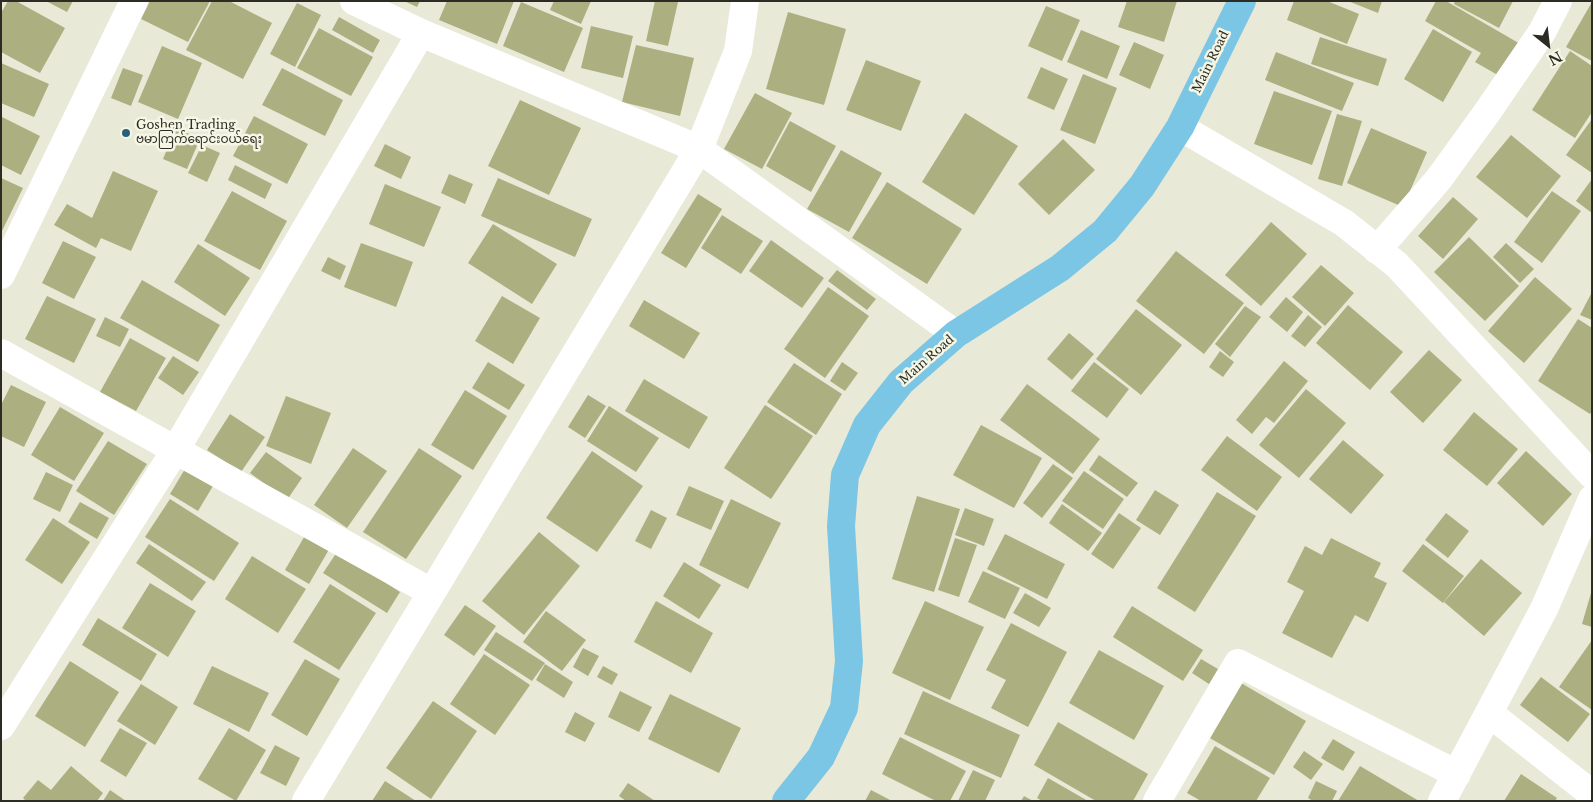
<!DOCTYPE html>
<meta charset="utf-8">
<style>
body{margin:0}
#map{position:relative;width:1593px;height:802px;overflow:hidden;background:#e8e9d7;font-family:"Libre Baskerville",serif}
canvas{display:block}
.frame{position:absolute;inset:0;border:2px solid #2c2c25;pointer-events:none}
.north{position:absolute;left:1523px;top:20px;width:50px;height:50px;-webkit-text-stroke:4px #f5f6e4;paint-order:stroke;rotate:151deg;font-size:14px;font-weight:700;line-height:20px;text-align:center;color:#2c2c25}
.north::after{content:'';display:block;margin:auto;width:18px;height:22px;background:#2c2c25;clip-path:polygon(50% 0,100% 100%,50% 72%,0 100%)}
</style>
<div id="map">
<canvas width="1593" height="802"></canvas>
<div class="frame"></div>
<div class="north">N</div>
</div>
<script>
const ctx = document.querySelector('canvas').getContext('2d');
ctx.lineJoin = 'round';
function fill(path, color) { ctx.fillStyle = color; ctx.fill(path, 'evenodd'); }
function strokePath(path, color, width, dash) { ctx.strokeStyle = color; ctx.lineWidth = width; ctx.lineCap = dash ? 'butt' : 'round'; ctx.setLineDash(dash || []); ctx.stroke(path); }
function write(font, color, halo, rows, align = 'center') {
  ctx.font = font + ' "Libre Baskerville","Noto Sans Myanmar",serif'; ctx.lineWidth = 5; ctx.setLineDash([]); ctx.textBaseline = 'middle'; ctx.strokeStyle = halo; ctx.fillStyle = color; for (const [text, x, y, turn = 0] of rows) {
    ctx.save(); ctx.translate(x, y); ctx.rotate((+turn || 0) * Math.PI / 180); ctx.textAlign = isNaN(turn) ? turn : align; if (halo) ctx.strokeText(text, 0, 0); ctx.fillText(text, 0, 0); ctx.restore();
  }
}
fill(new Path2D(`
 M8,1H16L65,28L40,73L1,52V13Z
 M46,1H73L67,12Z
 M150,1H210L188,42L141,19Z
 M212,1H229L272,23L243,79L186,50Z
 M404,1H420L417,7Z
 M447,1H514L497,44L439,20Z
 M554,1H591L581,24L550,10Z
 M655,1L678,2L668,46L646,41Z
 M1127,1H1177L1164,42L1118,27Z
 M1294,1H1327L1359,14L1347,44L1287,20Z
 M1348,1H1382L1378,13Z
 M1436,1H1446L1522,45L1503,78L1475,62L1481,53L1425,21Z
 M1455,1H1513L1499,28L1454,4Z
 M521,2L583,28L564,72L503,46Z
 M1592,2V61L1566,47Z
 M297,3L321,15L295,67L270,54Z
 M1046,6L1080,20L1062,61L1028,46Z
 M788,12L846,29L824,105L766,89Z
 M339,17L380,40L373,53L332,30Z
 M591,26L633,36L623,78L581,68Z
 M319,28L373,57L351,96L297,68Z
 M1433,29L1472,52L1443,102L1404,79Z
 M1081,30L1120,46L1107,79L1067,62Z
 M1320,37L1387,59L1378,86L1311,64Z
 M1134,42L1164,55L1150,89L1119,75Z
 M636,45L694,58L680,116L622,102Z
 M162,46L202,63L178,119L138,102Z
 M1570,51L1592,66V112L1575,138L1532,110Z
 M1276,52L1354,83L1342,111L1265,80Z
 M866,60L921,81L901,131L846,110Z
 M1,63L49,84L34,117L1,103Z
 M1041,67L1068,79L1054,110L1027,98Z
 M123,68L143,75L131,106L111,98Z
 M282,68L343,100L325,136L262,105Z
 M1083,74L1117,88L1095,144L1060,130Z
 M1274,91L1332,111L1312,165L1254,144Z
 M755,93L792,113L762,169L724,149Z
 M520,100L581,128L549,195L488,166Z
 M965,113L1018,146L974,215L922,182Z
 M1337,114L1362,121L1342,186L1318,179Z
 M254,116L308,144L287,184L233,156Z
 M2,117L40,136L21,175L1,165Z
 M1592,119V173L1566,155Z
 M790,121L836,146L811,192L766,166Z
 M176,128L200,139L187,169L163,159Z
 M1371,128L1427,152L1403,207L1347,183Z
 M1511,135L1561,176L1527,218L1476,177Z
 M1063,139L1095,170L1049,215L1018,184Z
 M385,144L411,157L401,179L374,166Z
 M202,145L220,153L207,182L188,173Z
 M841,150L882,173L849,232L807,209Z
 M235,165L272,184L265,199L228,180Z
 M113,171L158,191L131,251L101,238L96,248L54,225L67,204L92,218Z
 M449,174L473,184L465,204L441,193Z
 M1,178L23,188L1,233Z
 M498,178L592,219L575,257L481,216Z
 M1592,179V213L1576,201Z
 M887,182L962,229L927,284L852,238Z
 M385,184L441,207L424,247L369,224Z
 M232,191L287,221L260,270L204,241Z
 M1552,191L1581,211L1542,263L1514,242Z
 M698,194L722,209L686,268L661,253Z
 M1453,197L1478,219L1443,259L1418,236Z
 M722,215L763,241L741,274L701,248Z
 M1271,222L1307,254L1261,306L1225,275Z
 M493,224L557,264L532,304L468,263Z
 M1469,237L1519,286L1485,321L1434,272Z
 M771,240L824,278L802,308L749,271Z
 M63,241L96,257L74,299L42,283Z
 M361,243L413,262L396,307L344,287Z
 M1506,243L1534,269L1520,283L1493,257Z
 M198,244L250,278L225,316L174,282Z
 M1176,251L1244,303L1204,354L1136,301Z
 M328,257L346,266L340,280L321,271Z
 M1321,265L1354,293L1325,326L1292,297Z
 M837,270L876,299L867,310L828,281Z
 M1535,277L1572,309L1524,363L1488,331Z
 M142,280L220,325L198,362L120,318Z
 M828,287L869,316L825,378L784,349Z
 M1592,292V320L1580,315Z
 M47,296L96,319L74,363L25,339Z
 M502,296L540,318L513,364L475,341Z
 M1286,297L1303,312L1287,332L1269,317Z
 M644,300L700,333L684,359L629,326Z
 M1348,305L1403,352L1370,390L1316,343Z
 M1245,306L1261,317L1230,357L1215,344Z
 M1136,309L1182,345L1141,395L1096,359Z
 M1308,315L1322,327L1305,347L1291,336Z
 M105,317L129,329L120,347L96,336Z
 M1578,319L1592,328V411L1590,414L1538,381Z
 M1069,333L1094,354L1072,380L1047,359Z
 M130,338L166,358L136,411L100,392Z
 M1429,350L1462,380L1423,423L1390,392Z
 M1220,351L1234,362L1223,377L1209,367Z
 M173,356L199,372L183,395L158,378Z
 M1284,361L1308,381L1274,423L1266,417L1252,434L1236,420Z
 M488,362L525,385L509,410L472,388Z
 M842,362L858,373L845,391L830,381Z
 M1094,362L1129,389L1107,418L1071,391Z
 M794,363L842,394L816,435L767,402Z
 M644,379L708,417L689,449L625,411Z
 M1027,384L1100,439L1073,474L1000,420Z
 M11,385L46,402L24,447L1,436V405Z
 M1306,389L1346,423L1299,478L1259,445Z
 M465,390L507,416L473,470L431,445Z
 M588,395L606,406L585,438L568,427Z
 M286,396L331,413L311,464L266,446Z
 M765,405L813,436L771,499L724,468Z
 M609,406L659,438L636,472L587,441Z
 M60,407L104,433L74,481L31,455Z
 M1474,412L1518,449L1487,486L1443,450Z
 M230,414L265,437L241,472L207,450Z
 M981,425L1042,458L1014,508L953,475Z
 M1227,436L1282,477L1257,511L1201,470Z
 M1343,440L1384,475L1351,514L1309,479Z
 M108,441L147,464L114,515L76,491Z
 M353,448L387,471L347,528L314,505Z
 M419,448L462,476L406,559L363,532Z
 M592,451L643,486L597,552L546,518Z
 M1526,451L1572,494L1543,526L1497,483Z
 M266,452L302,478L287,500L250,473Z
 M1099,455L1138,483L1127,497L1089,470Z
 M1053,464L1073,478L1042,518L1023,503Z
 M185,469L213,486L198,511L170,494Z
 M1084,471L1124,499L1103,529L1062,501Z
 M46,472L73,485L60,512L33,499Z
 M689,486L724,501L711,530L676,515Z
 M1155,490L1179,505L1160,535L1136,520Z
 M1217,492L1256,516L1195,612L1157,588Z
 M917,496L960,509L934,592L892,579Z
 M170,499L239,543L214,581L145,537Z
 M731,499L781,523L748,589L699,565Z
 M80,502L109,518L97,539L68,522Z
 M1062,504L1102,533L1088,551L1049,523Z
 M965,508L994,519L984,546L955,535Z
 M651,510L667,518L651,549L635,541Z
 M1119,513L1141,528L1113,569L1091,554Z
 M1446,513L1469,531L1448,558L1425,540Z
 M53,518L90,542L62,584L25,560Z
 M307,532L331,546L309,584L285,570Z
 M539,532L580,566L524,635L482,601Z
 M1005,534L1065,564L1047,599L987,569Z
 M955,538L977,545L959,597L938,590Z
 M1331,538L1381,563L1374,577L1387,583L1368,622L1355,615L1332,658L1282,633L1304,591L1287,582L1305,546L1322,555Z
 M149,544L206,582L192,601L136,563Z
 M1423,544L1464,576L1443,603L1402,571Z
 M337,552L400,592L387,613L323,573Z
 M252,556L306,589L278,633L225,599Z
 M1481,559L1522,593L1484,636L1444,602Z
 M684,562L721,585L699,619L663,596Z
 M983,571L1020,588L1005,619L968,602Z
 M150,583L196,611L168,657L122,628Z
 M330,584L376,613L339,670L293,642Z
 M1025,593L1051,608L1039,627L1013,613Z
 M1591,593H1592V627L1582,624Z
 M656,601L713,633L691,673L634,642Z
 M925,601L984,627L950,700L892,673Z
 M465,605L496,626L474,656L444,635Z
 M1132,606L1203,650L1183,681L1113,637Z
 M546,611L586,640L562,671L523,642Z
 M98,618L157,654L141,681L82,645Z
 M1011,623L1067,652L1028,727L991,708L1006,680L986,670Z
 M496,632L545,663L532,681L484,650Z
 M1592,640V710L1559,687Z
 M583,648L599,656L588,676L573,667Z
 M1099,650L1164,686L1134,740L1069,703Z
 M484,654L530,685L495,735L450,704Z
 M305,659L340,679L307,736L271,715Z
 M1201,659L1218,669L1209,684L1192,673Z
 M70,661L119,692L85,747L35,716Z
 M545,664L573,682L564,698L536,680Z
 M212,666L269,693L249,732L193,704Z
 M603,666L618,674L612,685L597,677Z
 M1541,677L1590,714L1568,742L1520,705Z
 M1241,683L1306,721L1274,775L1208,737Z
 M141,684L178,707L155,745L117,721Z
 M620,691L652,707L639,732L608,717Z
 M923,691L1020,735L1001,778L904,734Z
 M670,694L741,728L719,773L648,739Z
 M433,701L477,731L431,799L386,768Z
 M575,712L595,723L585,742L565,732Z
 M1058,722L1148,774L1133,801H1096L1034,765Z
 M120,728L147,743L126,777L100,761Z
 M229,728L266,750L236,801L198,779Z
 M900,737L966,771L950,801H936L882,774Z
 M1333,739L1355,752L1343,771L1321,758Z
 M275,745L300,758L286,786L260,773Z
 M1215,746L1270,778L1256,801H1201L1187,793Z
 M1304,751L1323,764L1311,780L1293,767Z
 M71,766L103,793L97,801H26L23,798L38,780L51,790Z
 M1360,766L1419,801H1338Z
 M973,770L995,780L985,801H958Z
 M1521,774L1557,798L1555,801H1504Z
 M1048,778L1088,801H1042L1037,798Z
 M385,781L416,801H372Z
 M1316,781L1337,791L1332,801H1313L1308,798Z
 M628,783L655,801H626L619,796Z
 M110,790L126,801H103Z
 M871,790L892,801H865Z
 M1024,796L1033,801H1021Z`), '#acaf7f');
strokePath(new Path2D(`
 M354,1L421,33L699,149L956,334
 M1180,127L1344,223L1397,265L1592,475
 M1377,250L1438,180L1488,111L1542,32L1558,1
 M1,275L134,1
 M1,353L431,592
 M1489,713L1592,794
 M1,726L176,449L421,33
 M306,801L699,149L738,51L745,1
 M1157,801L1238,663L1457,774
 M1442,801L1544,609L1592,499`), '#fff', 28);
strokePath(new Path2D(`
 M786,801L821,757L844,708L849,661L841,526L845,475L867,425L901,382L956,334L1060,268L1105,231L1142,186L1180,127L1242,1`), '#7bc5e5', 28);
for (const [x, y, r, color] of [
 [126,133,5,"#285f7a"]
]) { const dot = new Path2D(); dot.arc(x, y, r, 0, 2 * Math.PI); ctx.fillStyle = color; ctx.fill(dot); strokePath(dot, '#f5f6e4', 2); }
write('12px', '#2c2c25', '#f5f6e4', [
 ["Main Road",1211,62,-64],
 ["Main Road",927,360,-41]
]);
write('12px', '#2c2c25', '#f5f6e4', [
 ["Goshen Trading",136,126],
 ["ဗမာကြက်ရောင်းဝယ်ရေး",136,140]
], 'left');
</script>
